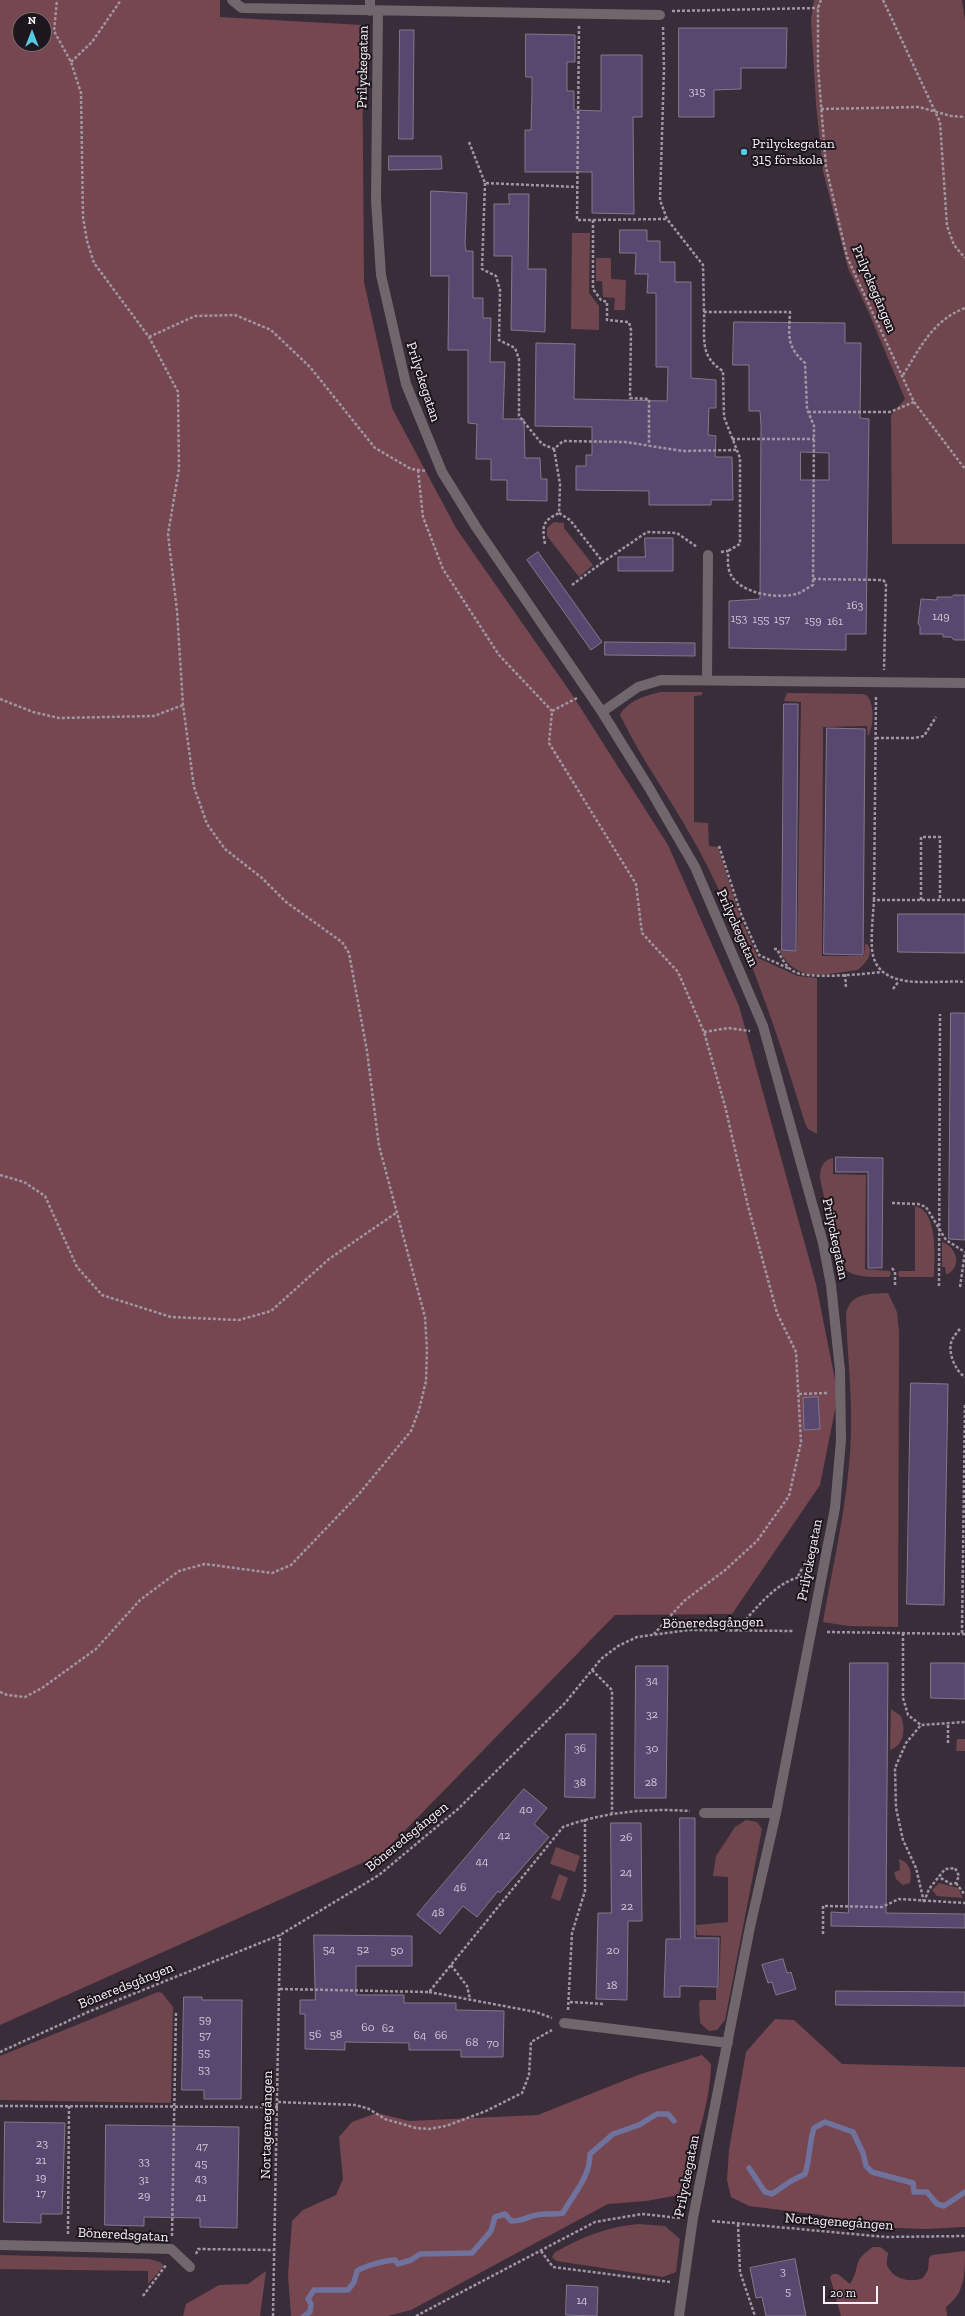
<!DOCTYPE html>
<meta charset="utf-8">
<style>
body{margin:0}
#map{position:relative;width:965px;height:2316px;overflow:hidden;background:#392d3a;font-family:"Zilla Slab",serif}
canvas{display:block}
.north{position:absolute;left:12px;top:12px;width:40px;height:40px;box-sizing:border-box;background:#1d171d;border:1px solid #756e75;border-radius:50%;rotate:0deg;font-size:11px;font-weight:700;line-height:16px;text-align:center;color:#f9f1f9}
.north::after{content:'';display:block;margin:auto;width:14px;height:18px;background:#58c9e3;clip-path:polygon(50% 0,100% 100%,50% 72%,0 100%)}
.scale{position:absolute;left:823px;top:2286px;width:55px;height:18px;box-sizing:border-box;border:2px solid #f9f1f9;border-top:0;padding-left:5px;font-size:12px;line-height:14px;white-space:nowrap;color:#f9f1f9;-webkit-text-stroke:3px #1d171d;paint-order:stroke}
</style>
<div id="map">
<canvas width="965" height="2316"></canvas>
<div class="north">N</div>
<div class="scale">20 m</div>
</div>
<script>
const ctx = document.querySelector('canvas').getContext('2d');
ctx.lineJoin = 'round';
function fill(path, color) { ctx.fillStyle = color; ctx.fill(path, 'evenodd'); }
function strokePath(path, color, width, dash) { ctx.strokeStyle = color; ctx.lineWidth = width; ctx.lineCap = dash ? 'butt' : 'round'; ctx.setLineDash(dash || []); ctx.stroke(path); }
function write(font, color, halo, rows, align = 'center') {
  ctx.font = font + ' "Zilla Slab",serif'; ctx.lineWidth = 4; ctx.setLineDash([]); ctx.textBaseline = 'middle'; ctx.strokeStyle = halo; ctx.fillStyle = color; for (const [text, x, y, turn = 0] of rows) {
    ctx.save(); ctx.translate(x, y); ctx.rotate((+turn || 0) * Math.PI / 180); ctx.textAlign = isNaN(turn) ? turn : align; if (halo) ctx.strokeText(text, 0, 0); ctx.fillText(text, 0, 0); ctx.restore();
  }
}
fill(new Path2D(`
 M814,0H962L965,20V544H892L891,415L905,399L869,313L848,268L823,171L816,104L811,20Z
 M572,233H590L589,293L599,306V330L571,329Z
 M596,258H611V279L626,280L625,310H614L615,298L603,297L602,281H596Z
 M554,522L564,523V528L593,565L579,577L547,536V528Z
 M661,692H702V695L694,696V822L708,823L709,846L718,847L740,917L758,958L798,976L817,978V1134L808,1129L805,1123C777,1031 746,939 701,854C676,806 643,763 620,715C627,701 647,695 661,692Z
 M787,693L862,694L866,695C875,702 874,727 868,736L867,726L823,727L822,956H864L865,944H867C875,953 865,965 857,970C825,974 796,984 779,950L797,951L801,702L784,701Z
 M833,1158V1174L866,1175L865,1269L890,1271L891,1274L889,1277C869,1277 849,1279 837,1261L820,1178C820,1169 822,1160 833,1158Z
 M915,1206C939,1211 934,1259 934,1277H900L898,1275L899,1271H915Z
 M942,1242C957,1247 962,1266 948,1274H946L945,1267H942Z
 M888,1293L897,1312L899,1332L898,1627L848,1626L823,1622C834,1559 850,1494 851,1429C852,1390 847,1352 846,1313C851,1292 871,1294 888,1293Z
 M891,1709L901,1716C906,1730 904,1745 890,1750Z
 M957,1739H965V1751H956Z
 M746,1820L757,1822L762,1829L725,2020L717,2030L709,2031L700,2023L699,2004L700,2000H716V1988L719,1987L721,1936L697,1935L696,1925L728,1922V1877L713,1876L716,1856L735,1827Z
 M556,1847L580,1856L575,1872L550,1864Z
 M899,1859C910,1863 912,1871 910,1883L903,1885L896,1879L894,1872L900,1870Z
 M559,1874L568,1878L560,1901L551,1898Z
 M939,1883L958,1888L963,1898L937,1896L932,1890Z
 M158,1992L162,1993L173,2007L171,2103L0,2100V2056Z
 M638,2224L665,2226L680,2239L676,2272L663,2277L556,2261L552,2257L554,2253C581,2237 607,2227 638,2224Z
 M0,2255L149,2259L160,2262L164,2266L148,2284V2271L0,2269Z`), '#6f464d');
fill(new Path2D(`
 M0,0H220V17L362,25L364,282L392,408L456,528L571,693L668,845L739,1006L816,1284L838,1395L820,1485L732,1614L615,1615L382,1854L0,2025ZM20,20H44V44H20Z
 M775,2019L794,2020L842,2064L965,2067V2227L925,2229L870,2227L821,2215L749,2206L731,2197L727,2180L729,2150L746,2052Z
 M702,2055L711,2064C710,2109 692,2153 679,2195L646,2201L608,2204L411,2310L388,2316H291L288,2275L292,2221L303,2210L336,2195L343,2179L339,2137L352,2122L377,2113L409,2121L538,2115L638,2075Z
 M873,2247H880L888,2253C888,2256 886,2262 887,2265C893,2280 911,2283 923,2278L928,2270L929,2258L932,2255L965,2251C965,2275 965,2293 946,2307L947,2316H841L830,2277L833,2274H838L850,2284C862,2265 850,2263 873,2247Z
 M266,2271L260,2316H183L186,2304L219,2285L248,2284Z`), '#764750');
strokePath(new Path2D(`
 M749,2168L765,2192L772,2194L791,2181L805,2174C810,2159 809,2143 814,2128L825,2122L853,2132L863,2153L866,2166L872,2172L913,2183L914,2192H927L937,2204L944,2206L965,2192
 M304,2316L310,2312L311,2304L308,2299L314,2290H348L354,2282L357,2271C364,2266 387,2260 395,2260L398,2264L411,2260L420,2254L472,2253L491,2231L495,2217L505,2214L511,2221C525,2221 525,2217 537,2215C543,2213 555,2215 563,2213C573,2194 590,2178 590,2154L613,2134L639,2125L657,2114H668L674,2121`), '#6f729d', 5.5);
const building = new Path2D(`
 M679,28H787L786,68H741V89L714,90V117H679Z
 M400,30H414L413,139H399Z
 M526,34L575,35V62H567V91H574V110L601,111V55H642V117H633L634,214L592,213V172H525V130H531L532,95V77H526Z
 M389,156H441L442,169L389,170Z
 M431,191L467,193L465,244L466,251H473V298H483V318H491L490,362H505L503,419H524L525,458H540L541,479H547V501L507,500V480H491V459H476L477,424L468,423V350H448L449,276H431Z
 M509,194H529L528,269H546L545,332L511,330L512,256H494V204H509Z
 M620,230H647V241H660V262H675V282H691V378L716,380V408H709L708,435L716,436L715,457H732L733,500H711V505H649V491L576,490V466H586V455H592V427L535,426L536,343L575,344L574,399L667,401L668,367H656V293H647L648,274H635L636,253H620Z
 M734,322L845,323V343H861L860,418L869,419L866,634H846V650L729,648V601L760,599L761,426L760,411H749V365H733ZM801,452L829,453V480H801Z
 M645,538H673V571H618V557H645Z
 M538,552L602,642L591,650L527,560Z
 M954,595H965V640H954L951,637H943V634H920V626L918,624L921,599L937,600V597H951Z
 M605,642L695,643V656L605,655Z
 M784,704H798L796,951L782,950Z
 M827,728L865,729L863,955L824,954Z
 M898,914H965V953L898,952Z
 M951,1013H965V1240L949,1239Z
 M836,1157L883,1158L882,1268H868V1172H836Z
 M911,1383L948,1384L944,1605L907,1604Z
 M818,1397L820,1429L804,1430L803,1398Z
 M850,1663H888L886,1913L965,1914V1928L831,1926V1912L848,1913Z
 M931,1663H965V1699L931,1698Z
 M636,1666H668L666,1798H635Z
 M566,1734H596L595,1798L565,1797Z
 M524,1789L547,1808L534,1824L549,1837L500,1893L498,1891L477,1917L463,1906L440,1934L417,1915Z
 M680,1818H695V1938H719L718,1987L680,1986V1997H664L666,1939H680Z
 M611,1823H641L642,1921H628L627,2000L596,1999L598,1913H611Z
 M314,1935L412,1936V1966H356V1995H404V2003H456V2010L504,2011L503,2057H461V2050H409V2043L345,2042V2050L305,2049V2014H300V2000H315Z
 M783,1959L787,1973L791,1972L796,1989L776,1995L772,1982L768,1983L762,1965Z
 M836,1991L965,1992V2006L836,2005Z
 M184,1997H202V2000H242L241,2099H204V2090H182Z
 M5,2122L65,2123L62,2214H41V2223L4,2222Z
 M106,2125L239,2127L237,2228L200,2227V2218L144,2217V2226L105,2225Z
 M795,2259L806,2316H766L762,2297L756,2298L750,2268Z
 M567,2285L598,2287L597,2316L566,2315Z`);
fill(building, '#58486f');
strokePath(building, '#80798b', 1);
strokePath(new Path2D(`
 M821,0L818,8V67L826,167L847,257L914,402L965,469
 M883,0L940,122L947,226L954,245L965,258
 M672,11L818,8
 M579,26L577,220H593V289L601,300L607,302V320L629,322L631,330L630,398L649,399V445
 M663,27L664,69L660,200L667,219L703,265L704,312
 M71,62L92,42L121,0
 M821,109L919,107L951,116L965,117
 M469,142L485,183L577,187
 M485,183L482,269L496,276L500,290L499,340L515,348L519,359V416L542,444L554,449L563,441L625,442L683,451L736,450
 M593,220L667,219
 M149,337L195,316L235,315L271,330L310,367L375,448L411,469L427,471
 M903,375C920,348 933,320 965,308
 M808,412H890L914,402
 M732,439H814
 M418,470L423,517L443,569L499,655L552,711
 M559,513L570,520L603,562L647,532L677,533L697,547
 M545,544C542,526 542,521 559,513L560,484L554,449
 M721,552L728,551C728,558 727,568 731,575C741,594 780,600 799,593C804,591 808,587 813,585L814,426L807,409L805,363C786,346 789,336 790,312H704C705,339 699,356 723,371L724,417L740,458V544L728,551
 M813,579L883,580L886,583L884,670
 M572,585L603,562
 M577,698L552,711L549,743L636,884L642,933L678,972L704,1032L725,1106L748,1206L777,1313L796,1352L801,1442L789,1496L757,1541L724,1571L684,1601L654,1634
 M0,699L33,712L59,718L154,716L183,705
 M876,738H914L924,736L936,717
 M719,846L741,914L759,955L790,969
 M874,900L876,695
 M921,900V837H940V900
 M965,900H874C873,916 871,933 872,949C876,994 935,979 965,982
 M774,949H777C781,957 785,966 793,971C807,980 864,974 882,972
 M845,974L846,987
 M893,989L899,981
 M704,1032L728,1028L750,1031
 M0,1175L24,1182L45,1196L77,1267L102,1295L171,1317L239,1320L271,1311L329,1259L396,1213
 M892,1203L918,1204L926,1207L946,1240L965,1252
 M892,1268L895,1272V1286
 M939,1286L940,1014
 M960,1287L965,1252
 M960,1329C957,1332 954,1336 952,1340C947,1351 955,1371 965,1377
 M799,1394L827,1393
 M798,1576L811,1552
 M736,1631C753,1612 781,1574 808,1577
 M827,1632L965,1634
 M903,1633V1698L908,1715L921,1725
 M962,1633L965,1405
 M592,1670L612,1690V1813
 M0,1692L7,1695L25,1697L42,1688L96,1649L140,1600L179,1571L205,1564L272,1573L291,1565L359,1494L411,1431L419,1410L426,1381L427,1350L425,1317L379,1146L367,1051L349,953L342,942L286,902L262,878L225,849L207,824L194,787L183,705L177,611L168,534L179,469L178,392L149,337L94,263L87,241L83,217L81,93L71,62L54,31L57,0
 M948,1743V1722
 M956,1883L965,1895
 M924,1902L916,1868L903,1840L896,1808L895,1768L906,1743L921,1725L965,1722
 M924,1902L929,1889L945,1869L955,1868L959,1876L956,1883L951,1884L939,1877
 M823,1934V1906L882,1907L899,1899L965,1903
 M451,1965L467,1986L470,1999
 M280,1989L429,1992L563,1827C603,1812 648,1808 690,1811
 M429,1992L536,2012L552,2018
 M570,2002L605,2004
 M568,2010L572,1933L585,1891V1819
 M0,2052L88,2012L280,1935L379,1875L458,1809L565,1703L601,1659L618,1646L637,1637L689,1630L794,1631
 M278,2102L356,2105L369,2109L385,2119L416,2128L429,2129L446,2126L486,2111L522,2093L529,2075L531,2042L552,2030
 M0,2106L278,2107
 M712,2221L886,2237L965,2236
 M738,2224L740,2272L755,2316
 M68,2234L69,2106
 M172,2236L176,2011
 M541,2251L553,2267L670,2282
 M196,2254L198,2249L274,2250
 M143,2296L166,2265
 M273,2316L280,1935
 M416,2316L595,2222L642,2214L680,2218`), '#a096a1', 2.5, [3, 2]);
strokePath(new Path2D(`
 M232,0L242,8L660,15
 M370,11V0
 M378,11L376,200L381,275L406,384L442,472L476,527L602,712L648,786L695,867L763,1026L823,1243L831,1285L840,1370L841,1440L835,1508L776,1813L750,1927L693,2218L679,2316
 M707,679L708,555
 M602,712L638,687L661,680L965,683
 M704,1813H776
 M564,2023L728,2043
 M0,2245L171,2249L190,2267`), '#6f676b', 10);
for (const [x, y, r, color] of [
 [744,152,4,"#58c9e3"]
]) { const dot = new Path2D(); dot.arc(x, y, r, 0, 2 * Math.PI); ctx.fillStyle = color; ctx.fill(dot); strokePath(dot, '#1d171d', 1.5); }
write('12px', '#d1c7d6', null, [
 ["315",697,92],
 ["163",855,606],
 ["149",941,617],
 ["153",739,619],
 ["155",761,620],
 ["157",782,620],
 ["159",813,621],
 ["161",835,622],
 ["34",652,1681],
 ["32",652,1715],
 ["36",580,1749],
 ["30",652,1749],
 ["38",580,1783],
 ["28",651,1783],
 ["40",526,1810],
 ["42",504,1836],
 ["26",626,1838],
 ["44",482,1862],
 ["24",626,1873],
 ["46",460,1888],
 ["22",627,1907],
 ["48",438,1913],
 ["54",329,1950],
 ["52",363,1950],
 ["50",397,1951],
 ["20",613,1951],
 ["18",612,1986],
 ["59",205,2020],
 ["60",368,2028],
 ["62",388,2029],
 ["56",315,2035],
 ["58",336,2035],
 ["57",205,2036],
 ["64",420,2036],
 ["66",441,2036],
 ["68",472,2043],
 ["70",493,2044],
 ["55",204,2053],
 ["53",204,2070],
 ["23",42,2144],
 ["47",202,2147],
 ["21",41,2161],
 ["33",144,2162],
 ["45",201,2164],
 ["19",41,2178],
 ["43",201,2179],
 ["31",144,2180],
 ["17",41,2194],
 ["29",144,2196],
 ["41",201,2198],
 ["3",783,2272],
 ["5",788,2292],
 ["14",582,2301]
]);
write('14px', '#f9f1f9', '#1d171d', [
 ["Prilyckegatan",363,67,-89],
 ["Prilyckegången",874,289,67],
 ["Prilyckegatan",423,382,72],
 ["Prilyckegatan",737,928,66],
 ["Prilyckegatan",835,1239,78],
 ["Prilyckegatan",810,1560,-79],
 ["Böneredsgången",713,1623,-1],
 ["Böneredsgången",407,1837,-39],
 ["Böneredsgången",126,1986,-22],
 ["Nortagenegången",267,2125,-89],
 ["Prilyckegatan",687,2176,-79],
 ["Nortagenegången",839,2222,4],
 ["Böneredsgatan",123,2235,3]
]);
write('14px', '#f9f1f9', '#1d171d', [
 ["Prilyckegatan",752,144],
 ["315 förskola",752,160]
], 'left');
</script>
